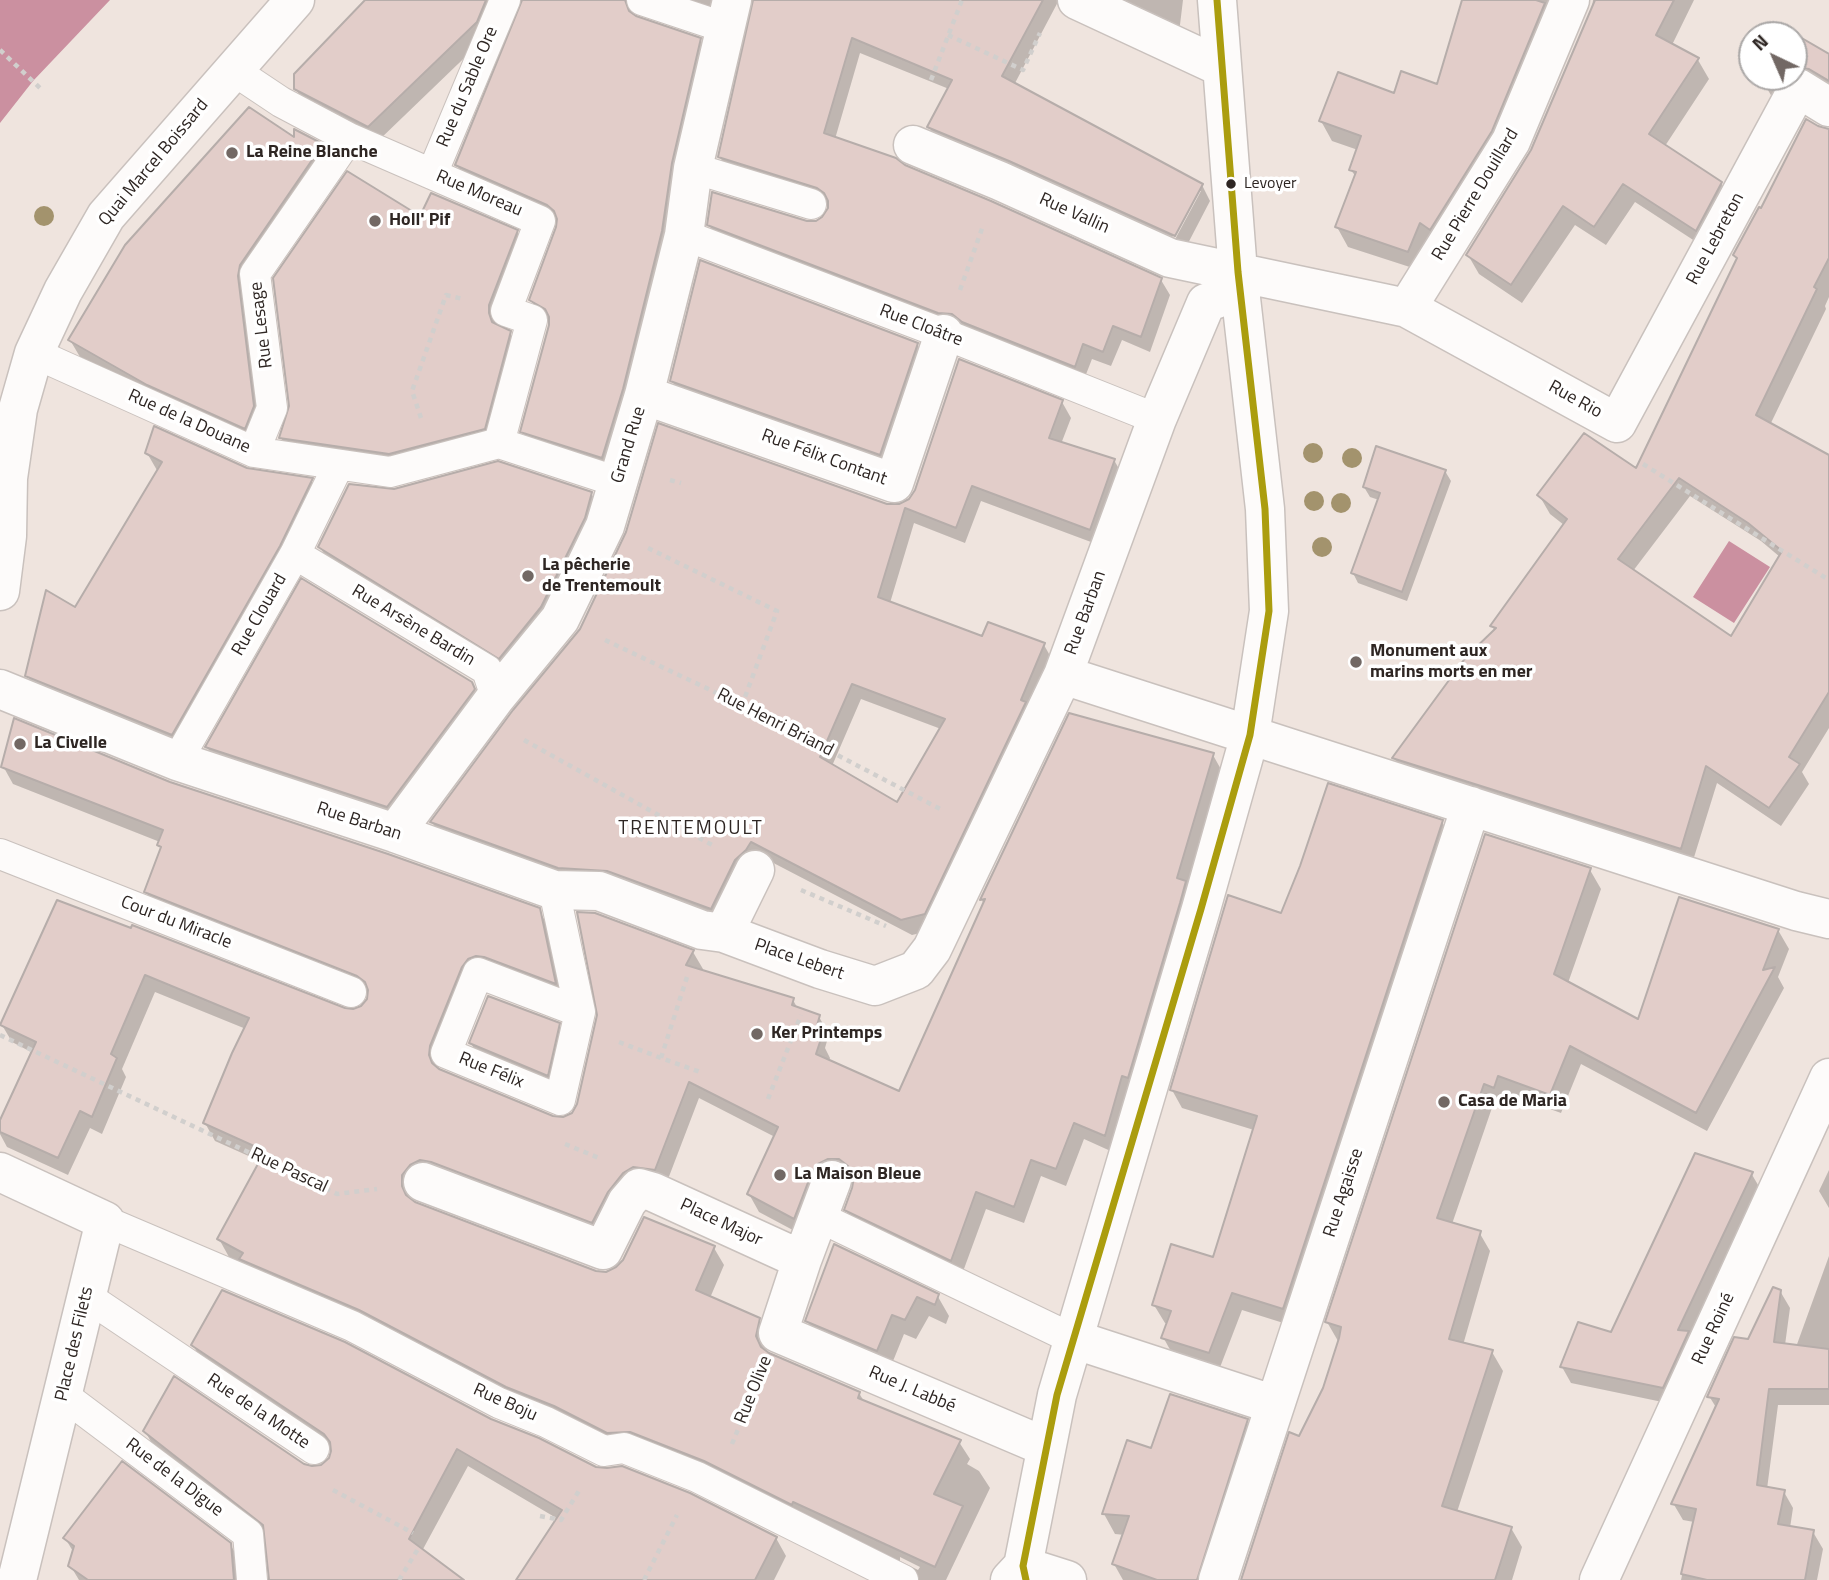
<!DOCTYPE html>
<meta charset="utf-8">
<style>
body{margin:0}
#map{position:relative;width:1829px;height:1580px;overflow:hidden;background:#efe4de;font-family:"Titillium Web",sans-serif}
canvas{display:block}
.north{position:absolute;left:1738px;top:21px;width:70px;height:70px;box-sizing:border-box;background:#fff;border:2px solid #aba8a7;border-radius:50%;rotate:316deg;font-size:19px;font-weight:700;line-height:28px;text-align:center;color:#2e2623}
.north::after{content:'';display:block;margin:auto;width:24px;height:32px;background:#726864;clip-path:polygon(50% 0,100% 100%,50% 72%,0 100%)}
</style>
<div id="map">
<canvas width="1829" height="1580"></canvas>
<div class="north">N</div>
</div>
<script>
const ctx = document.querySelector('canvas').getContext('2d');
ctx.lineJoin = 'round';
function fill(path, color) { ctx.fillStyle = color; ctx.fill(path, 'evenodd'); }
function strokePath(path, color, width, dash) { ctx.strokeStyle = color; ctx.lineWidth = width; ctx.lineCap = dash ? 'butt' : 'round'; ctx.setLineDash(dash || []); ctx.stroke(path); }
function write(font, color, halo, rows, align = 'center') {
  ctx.font = font + ' "Titillium Web",sans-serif'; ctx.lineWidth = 7; ctx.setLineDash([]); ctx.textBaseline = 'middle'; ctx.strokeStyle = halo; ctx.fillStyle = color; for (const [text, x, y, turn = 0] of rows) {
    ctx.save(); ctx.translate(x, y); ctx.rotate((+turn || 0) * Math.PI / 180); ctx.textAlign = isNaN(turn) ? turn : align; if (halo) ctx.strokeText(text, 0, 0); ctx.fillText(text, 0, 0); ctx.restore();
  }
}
fill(new Path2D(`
 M0,0H110L33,81L0,123Z
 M1729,541L1770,567L1734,623L1693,597Z`), '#cb90a0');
fill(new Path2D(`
 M367,0H507L485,38L377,142L305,105L296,89Z
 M522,0H643L634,10L633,16L700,39L709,55L611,473L531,447L522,431L551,321L540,316L531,300L559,221L466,180L457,165Z
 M662,0H726L717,18Z
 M755,0H1059L1014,85L1202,185L1210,201L1184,251L938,142L929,127L949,89L860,53L835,139L1161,280L1170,295L1150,352L1122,340L1111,366L1092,359L1083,382L718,240L709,225L816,223L825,218L830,204L729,173L720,157ZM1197,191H1201L1172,245L1169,243Z
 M1107,0H1183L1179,33Z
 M1463,0H1572L1419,270L1348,247L1337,227L1356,177L1351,170L1358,150L1332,141L1321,121L1395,95L1438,86Z
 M1593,0H1694L1672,45L1698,60L1709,79L1665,146L1721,183L1732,203L1707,249L1635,202L1606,245L1575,225L1522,303L1479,274L1468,255L1533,150L1592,9Z
 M1794,35L1829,56V92L1772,97L1761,78L1794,77Z
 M1818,128L1829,131V297L1825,306L1826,309L1770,425L1829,457V728L1802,772L1809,784L1781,826L1717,783L1691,867L1405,777L1394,758L1495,631L1492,626L1564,525L1550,514L1539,495L1637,470L1738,260L1735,255ZM1690,496L1761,541L1780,557L1731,638L1633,571Z
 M296,132L322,146L334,167L252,286L265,428L257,449L83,362L70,340L296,141Z
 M517,232L525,246L496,326L510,333L518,347L492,443L398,468L289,452L281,438Z
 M917,344L924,357L888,467L680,394L672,381Z
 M1062,402L1071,418L1061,444L1114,460L1123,476L1099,545L981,501L965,543L914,523L890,603L983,638L1044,645L1053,661L933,930L912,935L760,856L720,924L568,884L441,838L432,822L886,505L899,506ZM861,699L941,729L898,805L832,766Z
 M147,453L311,480L323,501L184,755L39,696L27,675L76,609L158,472Z
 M1445,471L1451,481L1407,601L1358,583L1353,573L1379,500L1370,497L1364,487Z
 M591,493L600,509L508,673L329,563L320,547Z
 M471,683L483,703L398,826L218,766L207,747Z
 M1070,715L1213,755L1223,773L1115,1153L1084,1139L1066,1186L1041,1176L1024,1223L986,1209L961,1277L856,1227L846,1210L855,1180L851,1177L804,1236L759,1212L749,1194L775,1137L699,1098L665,1187L602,1239L412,1192L411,1202L596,1272L607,1273L714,1248L724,1265L710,1298L759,1319L769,1337L766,1353L859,1393L865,1403L959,1442L970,1459L967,1464L979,1471L990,1488L946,1580H919L618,1450L229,1257L219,1239L262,1162L215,1141L205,1123L246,1029L155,992L122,1069L126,1077L102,1134L90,1128L68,1175L7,1147L0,1134V1124L33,1053L12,1042L2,1025L58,902L344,1010L355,1011L362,1007L369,1000V993L157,910L146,892L162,849L160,842L13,784L3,766L170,783L539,910L549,928L565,1000L496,974L439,1065L438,1071L553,1118L563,1119L573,1114L693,952L703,969L702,972L793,1000L798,1009L819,1017L829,1034L825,1048L830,1058L829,1062L899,1093L984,905L982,900ZM900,1557L920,1567L918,1570L900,1561Z
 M1442,822L1452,840L1293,1326L1242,1310L1219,1370L1173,1355L1163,1337L1168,1324L1165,1323L1154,1305L1214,1259L1254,1130L1182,1108L1172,1090Z
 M1590,870L1601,889L1568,983L1639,1022L1778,930L1789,949L1778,977L1784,988L1707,1131L1581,1064L1561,1113L1508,1094L1504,1106L1494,1102L1452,1224L1479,1232L1490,1251L1463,1345L1492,1352L1503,1371L1457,1512L1511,1528L1522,1547L1512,1580H1243L1300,1438L1324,1388L1338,1341L1327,1322Z
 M558,1024L564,1034L553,1085L476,1053L471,1043Z
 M1829,1170V1208L1819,1191Z
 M1751,1173L1761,1190L1672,1404L1571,1383L1562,1367L1612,1334Z
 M835,1246L937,1295L949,1316L946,1324L929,1316L916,1339L904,1334L889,1371L819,1341L807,1321Z
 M1829,1256V1405H1778L1767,1489L1784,1492L1793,1508L1790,1528L1813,1532L1823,1549L1817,1580H1681L1694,1522L1683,1520L1673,1503L1717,1409L1709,1396L1749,1341L1780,1291L1790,1308L1785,1345L1796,1347Z
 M193,1345L490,1420L596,1468L776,1538L786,1556L774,1580H518L558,1519L468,1466L422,1551L461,1580H271L266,1536L155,1449L145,1431L312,1468L322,1467L330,1459L333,1450L203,1363Z
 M1246,1421L1258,1441L1213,1580H1123L1114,1564L1125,1535L1115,1534L1104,1514L1152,1450Z
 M65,1538L230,1544L241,1563L242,1580H79L70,1565L74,1553Z`), '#0003');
const building = new Path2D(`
 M365,0H486L477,22L368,127L294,89V74Z
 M522,0H625L629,11L636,16L701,38L672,163L662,231L623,389L602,458L520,432L549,325V317L545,309L529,300L556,227L557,219L554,211L547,205L455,165Z
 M753,0H1043L1002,76L1203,184L1175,236L1009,161L927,127L952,80L852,38L824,133L896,158L905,165L991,201L1162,278L1141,337L1113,326L1103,352L1083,344L1075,367L962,322L952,314L938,313L707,225L712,192L807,221H816L822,217L828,208V201L824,193L817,188L718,157Z
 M1462,0H1536L1545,3L1492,131L1430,230L1420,223L1408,252L1335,227L1356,172L1349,170L1361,136L1319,121L1338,72L1394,93L1401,71L1437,84Z
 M1595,0H1674L1656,35L1699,58L1649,134L1722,182L1696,231L1623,184L1594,227L1563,206L1511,285L1466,255L1531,150Z
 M1781,26L1829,54V81L1809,69L1794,67V35H1777Z
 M1760,77H1779L1774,87Z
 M249,107L294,137V129L323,144L240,265L238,276L254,406L245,429L147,385L68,340L125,245Z
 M1806,119L1818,126L1829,129V258L1814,287L1817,289L1756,415L1829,455V692L1789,757L1800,764L1769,808L1706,766L1681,849L1392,758L1466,657L1496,628L1490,626L1567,519L1537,495L1584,433L1636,468L1737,258L1733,255L1759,207L1761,208ZM1679,478L1748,523L1782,551L1731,636L1618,559Z
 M347,171L420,216L431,193L518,230L489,305V313L492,322L511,331L485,429L389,454L279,438L289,406L273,278Z
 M700,260L918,343L880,455L670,381Z
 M959,359L1063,400L1049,438L1115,459L1090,530L972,486L956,528L905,508L878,597L982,636L988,622L1045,643L1021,700L1026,702L925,914L901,920L751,842L746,850L735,860L711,909L607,871L558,868L430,822L513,710L580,629L626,532L658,423L887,504H899L909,499L915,490ZM852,684L945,719L897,802L820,757Z
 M154,426L247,468L313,478L280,546L172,735L25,676L46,590L75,607L162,462L145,453Z
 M1376,446L1446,470L1402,592L1351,573L1380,493L1363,487Z
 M498,461L592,492L585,518L541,607L499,659L318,547L349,484L394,489Z
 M301,578L472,682L475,689L387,807L205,747Z
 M1069,713L1214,753L1177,878L1186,881L1180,903L1128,1078L1122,1076L1105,1136L1074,1123L1056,1169L1031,1160L1014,1207L976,1192L951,1261L844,1210L852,1188L854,1177L848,1166L839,1159H828L818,1164L812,1172L794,1219L747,1194L778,1127L689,1082L655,1170L633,1167L623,1173L608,1192L592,1223L431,1162L420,1160L410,1165L402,1175V1186L406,1195L415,1202L596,1271L606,1272L616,1267L623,1260L644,1217L715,1246L696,1290L760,1318L756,1336L761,1347L769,1353L860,1392L858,1398L961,1440L934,1494L963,1506L935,1567L793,1502L792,1505L704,1461L630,1432L607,1433L554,1406L506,1387L359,1310L239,1259L243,1253L217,1239L265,1151L203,1123L232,1053L249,1018L145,975L111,1054L117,1058L92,1117L80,1111L58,1158L0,1132V1120L36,1042L0,1025L57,900L131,928L132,925L345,1008L353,1009L361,1006L367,999L368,990L365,982L357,976L144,892L161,847L157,845L163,830L1,767L14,718L170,782L388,854L540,908L556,984L484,957L476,956L468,959L462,967L430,1046L429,1055L432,1063L439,1069L553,1116L563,1117L572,1113L577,1104L597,1015L577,912L595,913L694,950L686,965L794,998L792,1005L820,1015L814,1036L821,1039L816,1054L899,1091L985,899L980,900Z
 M1328,783L1443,820L1283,1309L1232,1293L1209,1353L1161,1338L1171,1311L1152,1305L1171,1244L1213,1257L1257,1116L1170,1090L1228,895L1281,913L1300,866Z
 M1485,834L1591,868L1554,974L1638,1019L1679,897L1779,929L1763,970L1775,967L1696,1113L1570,1046L1550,1095L1498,1076L1494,1088L1484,1084L1437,1218L1481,1231L1449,1339L1493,1350L1442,1506L1512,1527L1495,1580H1241L1289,1432L1299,1436L1323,1388L1339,1338L1341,1327L1325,1322Z
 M488,996L560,1023L548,1076L469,1043Z
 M1695,1153L1753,1172L1678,1330L1689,1331L1663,1388L1560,1367L1578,1322L1611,1332Z
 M834,1244L939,1294L935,1305L917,1297L905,1320L892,1315L877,1351L805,1321Z
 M1773,1287L1781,1290L1774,1342L1829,1349V1389H1769L1757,1485L1785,1490L1778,1524L1814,1530L1805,1580H1707L1681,1574L1696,1509L1671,1504L1719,1399L1707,1397L1734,1337L1748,1339Z
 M222,1290L345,1342L491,1419L539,1438L596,1467L607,1468L622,1466L690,1493L777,1537L755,1580H516L562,1510L457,1449L409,1539L464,1580H269L263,1525L143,1431L174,1376L304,1464L312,1466L321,1465L329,1458L331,1451L330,1442L324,1434L191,1345Z
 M1170,1394L1248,1419L1197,1580H1157L1112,1564L1129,1516L1102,1514L1127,1440L1151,1448Z
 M122,1461L231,1543L234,1580H88L68,1566L74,1546L63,1538Z`);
fill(building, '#e2cdc9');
strokePath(building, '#b6adaa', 2);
const service = new Path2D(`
 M642,0L726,28
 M233,70L281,102L349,138L540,221L506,311L532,320L499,443
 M693,168L811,204
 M432,174L505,0
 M684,235L944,334L1157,419
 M34,353L254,452L390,472L499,443L618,482
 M254,452L272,408L255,274L349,138
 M295,554L487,670L496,697
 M177,761L295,554L338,466
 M0,854L351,992
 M554,890L580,1012L560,1100L446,1053L478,973L580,1012
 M819,1217L1073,1339
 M105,1221L352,1326L499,1403L546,1422L604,1451L624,1448L697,1477L903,1580
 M86,1296L314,1449
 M63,1395L248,1534L252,1580`);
const minor = new Path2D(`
 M1077,0L1221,67
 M913,145L1000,181L1170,258L1407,308L1617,423L1798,88L1829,107
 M1407,308L1511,141L1570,0
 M644,395L894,483L944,334
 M0,591L7,536L8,478L18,409L34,353L63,291L106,216L295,0
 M1063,675L1796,911L1829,919
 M0,689L177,761L395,833L554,890L599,891L702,930L724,933
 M395,833L496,697L560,619L605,526L644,395L684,235L693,168L732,0
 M755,870L724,933L820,969L875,986L916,970L932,949L1063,675L1157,419L1206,303L1240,290
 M0,1172L105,1221L17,1580
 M832,1180L802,1260L778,1333L1046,1447
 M423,1182L603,1250L627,1202L639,1188L653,1192L802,1260
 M1073,1339L1275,1405
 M1010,1580L1023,1566L1067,1580
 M1026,1580L1023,1566L1057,1395L1201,909L1250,735L1269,611L1265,509L1238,272L1217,0
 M1218,1580L1471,806
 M1599,1580L1829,1078`);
strokePath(service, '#c9c1bd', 32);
strokePath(minor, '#c9c1bd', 41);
strokePath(new Path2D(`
 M948,35L1023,70L1040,33
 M0,50L42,90
 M931,80L962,0
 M960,290L983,226
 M421,418L412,391L446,295L463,299
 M1643,464L1829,580
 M670,480L681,483
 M648,548L777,611L742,705
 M605,640L742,705L944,811
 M524,740L712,845
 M801,890L886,926
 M687,977L661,1058L700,1072
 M0,1035L337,1194L377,1189
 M619,1042L661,1058
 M768,1099L801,1015
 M565,1144L599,1158
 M732,1444L759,1378
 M333,1490L413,1533
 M540,1516L561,1520L580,1489
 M399,1580L418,1549
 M644,1580L677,1515`), '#d1cfcd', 4.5, [5, 5]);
strokePath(service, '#fdfbfa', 30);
strokePath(minor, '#fdfbfa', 38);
strokePath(new Path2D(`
 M1026,1580L1023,1566L1057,1395L1201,909L1250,735L1269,611L1265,509L1238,272L1217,0`), '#ab9d0e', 7);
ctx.fillStyle = '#a3936d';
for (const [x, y] of [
 [44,216],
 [1313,453],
 [1352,458],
 [1314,501],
 [1341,503],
 [1322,547]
]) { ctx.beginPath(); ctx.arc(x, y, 10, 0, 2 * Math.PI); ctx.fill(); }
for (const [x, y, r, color] of [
 [232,153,7,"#726864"],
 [1231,184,6,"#2e2623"],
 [375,221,7,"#726864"],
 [528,576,7,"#726864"],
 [1356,662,7,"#726864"],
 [20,744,7,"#726864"],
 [757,1034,7,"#726864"],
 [1444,1102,7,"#726864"],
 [780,1175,7,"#726864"]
]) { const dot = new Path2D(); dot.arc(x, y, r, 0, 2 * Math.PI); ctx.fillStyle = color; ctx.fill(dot); strokePath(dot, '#fff', 2.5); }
write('16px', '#2e2623', '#fff', [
 ["Levoyer",1244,184]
], 'left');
write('18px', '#2e2623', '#fff', [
 ["Rue du Sable Ore",468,87,-67],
 ["Quai Marcel Boissard",154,163,-50],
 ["Rue Moreau",479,194,23],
 ["Rue Pierre Douillard",1476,195,-59],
 ["Rue Vallin",1074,214,24],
 ["Rue Lebreton",1716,239,-62],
 ["Rue Lesage",262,325,-97],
 ["Rue Cloâtre",921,326,21],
 ["Rue Rio",1575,400,29],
 ["Rue de la Douane",189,422,24],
 ["Grand Rue",629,445,-73],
 ["Rue Félix Contant",824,458,20],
 ["Rue Barban",1086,613,-70],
 ["Rue Clouard",260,615,-60],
 ["Rue Arsène Bardin",413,626,31],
 ["Rue Henri Briand",775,723,27],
 ["Rue Barban",359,822,18],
 ["Cour du Miracle",176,923,21],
 ["Place Lebert",799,960,19],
 ["Rue Félix",491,1071,22],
 ["Rue Pascal",289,1171,25],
 ["Rue Agaisse",1344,1193,-72],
 ["Place Major",721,1223,25],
 ["Rue Roiné",1714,1329,-65],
 ["Place des Filets",75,1344,-77],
 ["Rue Olive",754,1390,-68],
 ["Rue J. Labbé",912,1390,23],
 ["Rue Boju",505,1403,24],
 ["Rue de la Motte",258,1412,34],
 ["Rue de la Digue",174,1478,37]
]);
write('bold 18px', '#2e2623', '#fff', [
 ["La Reine Blanche",246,153],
 ["Holl' Pif",389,221],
 ["La pêcherie",542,566],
 ["de Trentemoult",542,587],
 ["Monument aux",1370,652],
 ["marins morts en mer",1370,673],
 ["La Civelle",34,744],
 ["Ker Printemps",771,1034],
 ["Casa de Maria",1458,1102],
 ["La Maison Bleue",794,1175]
], 'left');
ctx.letterSpacing = '2px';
write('19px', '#2e2623', '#fff', [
 ["TRENTEMOULT",691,829]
]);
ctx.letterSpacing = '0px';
</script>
